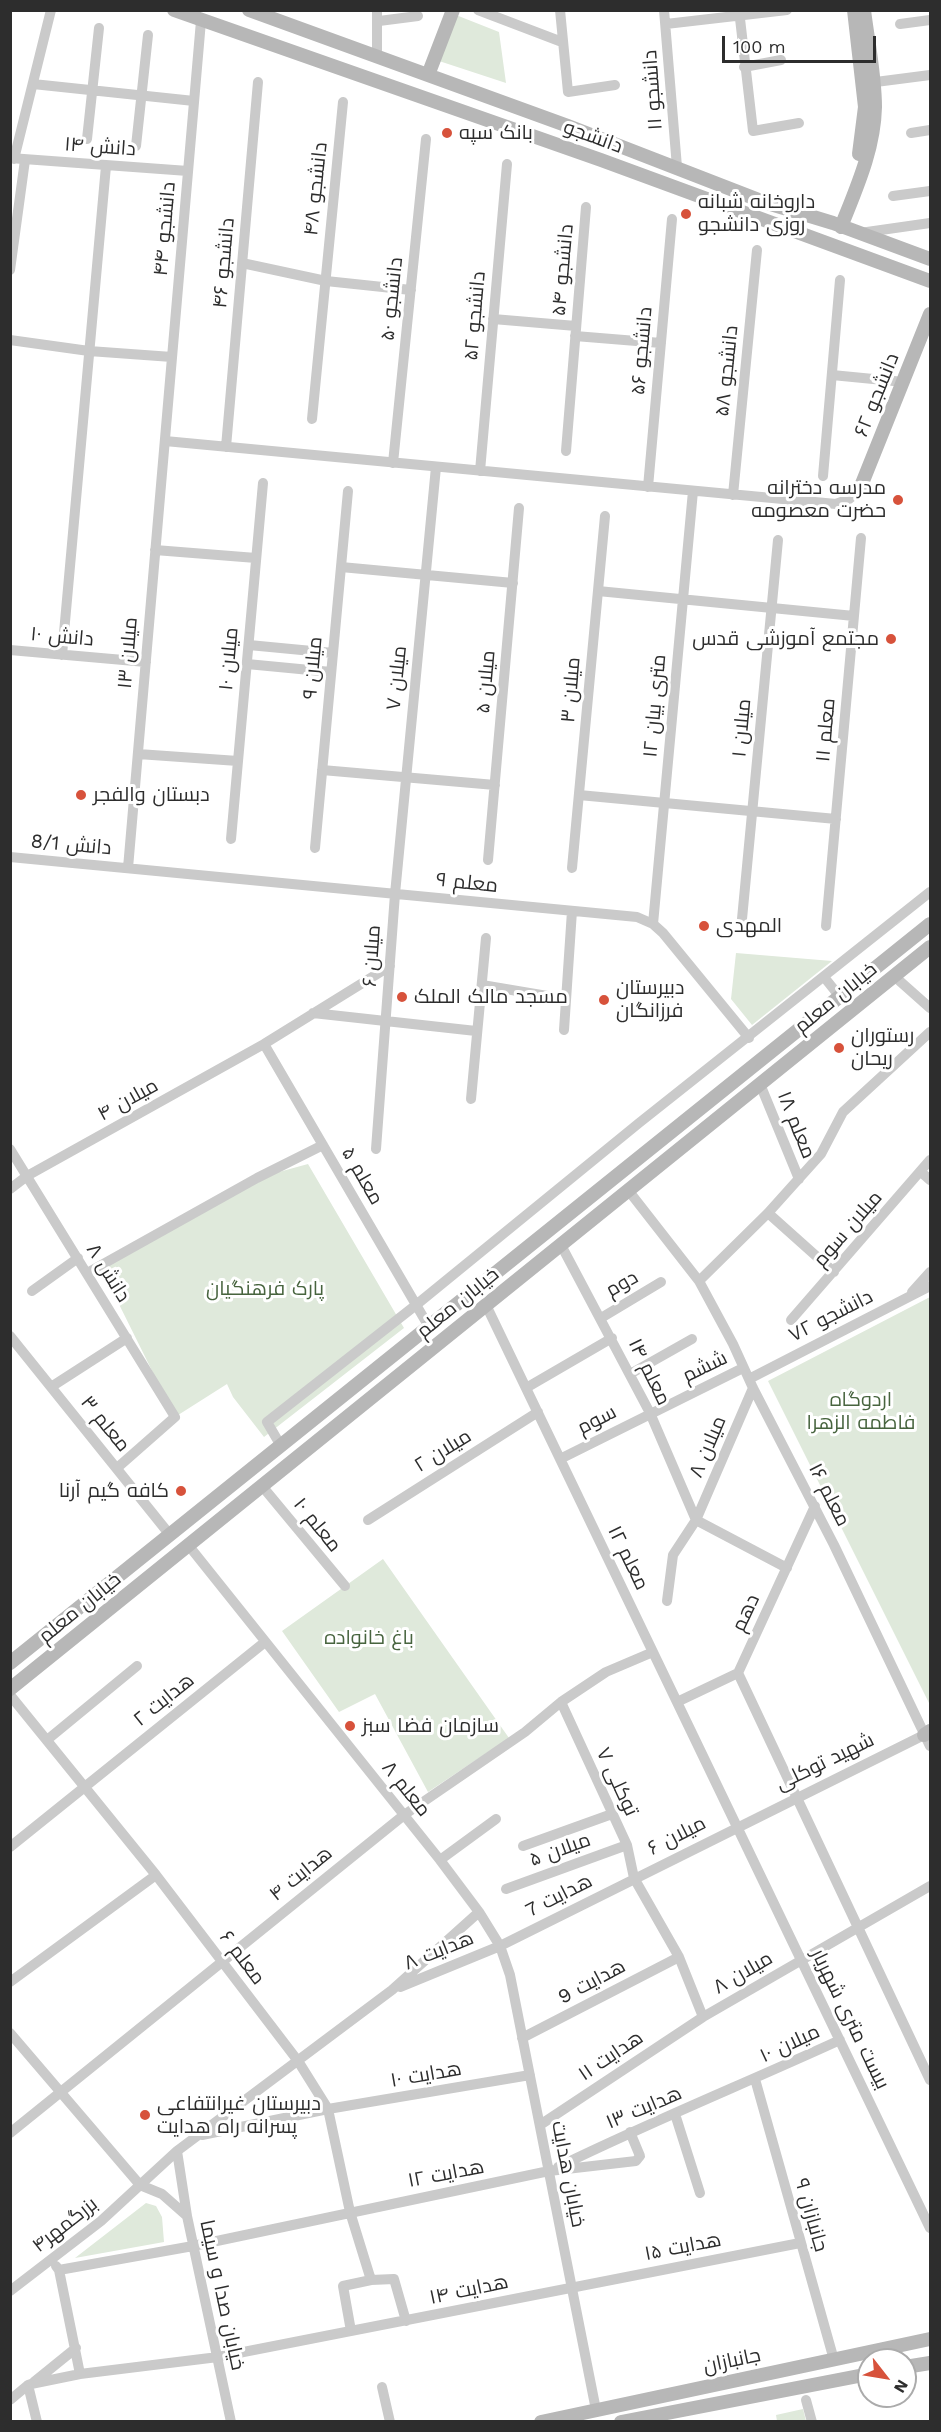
<!DOCTYPE html>
<meta charset="utf-8">
<style>
body{margin:0}
#map{position:relative;width:941px;height:2432px;overflow:hidden;background:#fff;font-family:"Work Sans",sans-serif}
canvas{display:block}
.frame{position:absolute;inset:0;border:12px solid #2d2d2d;pointer-events:none}
.north{position:absolute;left:857px;top:2348px;width:60px;height:60px;box-sizing:border-box;background:#fff;border:2px solid #ababab;border-radius:50%;rotate:121deg;font-size:16px;font-weight:700;line-height:24px;text-align:center;color:#2d2d2d}
.north::after{content:'';display:block;margin:auto;width:21px;height:27px;background:#d7523b;clip-path:polygon(50% 0,100% 100%,50% 72%,0 100%)}
.scale{position:absolute;left:722px;top:36px;width:154px;height:27px;box-sizing:border-box;border:3px solid #2d2d2d;border-top:0;padding-left:8px;font-size:18px;line-height:21px;white-space:nowrap;color:#2d2d2d;-webkit-text-stroke:4px #fff;paint-order:stroke}
</style>
<div id="map">
<canvas width="941" height="2432"></canvas>
<div class="frame"></div>
<div class="north">N</div>
<div class="scale">100 m</div>
</div>
<script>
const ctx = document.querySelector('canvas').getContext('2d');
ctx.lineJoin = 'round';
function fill(path, color) { ctx.fillStyle = color; ctx.fill(path, 'evenodd'); }
function strokePath(path, color, width, dash) { ctx.strokeStyle = color; ctx.lineWidth = width; ctx.lineCap = dash ? 'butt' : 'round'; ctx.setLineDash(dash || []); ctx.stroke(path); }
function write(font, color, halo, rows, align = 'center') {
  ctx.font = font + ' "Work Sans",Cairo,sans-serif'; ctx.lineWidth = 6; ctx.setLineDash([]); ctx.textBaseline = 'middle'; ctx.strokeStyle = halo; ctx.fillStyle = color; for (const [text, x, y, turn = 0] of rows) {
    ctx.save(); ctx.translate(x, y); ctx.rotate((+turn || 0) * Math.PI / 180); ctx.textAlign = isNaN(turn) ? turn : align; if (halo) ctx.strokeText(text, 0, 0); ctx.fillText(text, 0, 0); ctx.restore();
  }
}
fill(new Path2D(`
 M456,15L499,32L506,83L439,61Z
 M736,953L832,961L752,1025L731,999Z
 M308,1164L404,1328L264,1437L233,1397L227,1384L175,1417L100,1266L257,1178Z
 M930,1297V1705L768,1381Z
 M383,1559L509,1738L428,1792L375,1694L339,1712L282,1631Z
 M146,2203L156,2206L162,2217L164,2242L75,2258Z
 M803,2409L806,2421H777L776,2415Z`), '#dfe9db');
strokePath(new Path2D(`
 M478,10L562,42
 M560,10L568,92L615,85
 M664,10L677,167
 M739,10L753,131L799,123
 M379,21L418,16
 M666,24L787,10
 M900,24L930,20
 M377,56V10
 M744,67L781,60
 M868,83L930,75
 M33,84L194,101
 M911,133L930,130
 M87,139L99,28
 M136,146L148,35
 M10,158L188,171
 M14,159L51,10
 M893,196L930,191
 M860,233L930,223
 M242,263L326,281L411,290
 M10,270L25,160
 M493,319L576,326
 M575,336L661,343
 M10,340L89,351L172,357
 M832,375L904,382
 M312,419L343,102
 M165,441L836,504L849,499L859,491
 M226,447L258,82
 M566,451L586,207
 M393,463L426,139
 M480,471L507,164
 M823,476L840,280
 M648,487L672,219
 M733,495L757,250
 M155,550L256,558
 M341,567L513,583
 M598,591L854,616
 M249,645L333,653
 M10,650L146,662
 M62,655L106,166
 M247,664L331,672
 M138,754L238,761
 M322,770L495,785
 M579,795L836,819
 M231,839L263,483
 M315,848L348,491
 M10,857L637,917L653,924L663,933L749,1038
 M488,860L519,508
 M128,868L201,21
 M572,868L605,516
 M742,919L778,540
 M653,924L693,491
 M826,926L861,538
 M894,976L930,1008
 M824,977L840,997
 M482,985L565,999
 M313,1013L476,1031
 M564,1030L572,911
 M264,1044L429,1327
 M760,1084L799,1179
 M471,1099L486,938
 M10,1149L175,1417L117,1468
 M376,1149L395,894L436,467
 M921,1172L930,1180
 M10,1189L27,1176L264,1044L390,966
 M628,1190L699,1281L733,1344L753,1388L834,1545L930,1746
 M768,1213L834,1272
 M561,1245L650,1413L696,1520
 M87,1273L257,1178L323,1145
 M699,1281L768,1213L821,1154L843,1112L930,1032
 M32,1291L78,1258
 M912,1292L930,1272
 M486,1305L930,2228
 M601,1318L661,1282
 M791,1320L930,1160
 M10,1336L170,1535
 M630,1374L692,1339
 M749,1379L930,1286
 M51,1387L127,1338
 M526,1388L612,1338
 M281,1446L267,1422L416,1305L639,1123L930,892
 M560,1459L743,1368
 M262,1486L345,1586
 M368,1520L538,1412
 M696,1520L787,1568
 M189,1546L440,1860L479,1912L500,1946L510,1975L596,2410
 M667,1601L673,1555L696,1520L753,1388
 M738,1673L930,2080
 M10,1695L156,1875L298,2061L328,2109L350,2212L371,2280
 M561,1702L627,1845L634,1878L679,1957L703,2017
 M677,1702L738,1673L815,1506
 M47,1740L137,1666
 M523,1846L612,1814
 M10,1847L265,1642
 M440,1860L496,1819
 M506,1889L627,1845
 M10,1982L156,1875
 M400,1987L500,1946L924,1735
 M10,2033L140,2185L162,2194L187,2216L231,2422
 M522,2038L679,1957
 M755,2079L834,2360
 M675,2114L700,2193
 M540,2125L703,2017L930,1886
 M10,2133L404,1815L525,1732L561,1702L606,1672L653,1652
 M202,2135L328,2109L530,2075
 M177,2151L187,2216
 M558,2167C650,2122 746,2083 840,2040
 M56,2266L59,2270L80,2374
 M59,2270L193,2246L549,2171L636,2161L640,2156L630,2132
 M10,2291L101,2221L177,2151L392,1990L479,1912
 M351,2331L343,2286L371,2280L394,2279L406,2321
 M34,2382L76,2348
 M31,2384L80,2374L218,2357L800,2243
 M31,2384L28,2385L37,2422
 M382,2387L390,2422
 M10,2400L28,2385
 M806,2400L812,2422`), '#cacaca', 10);
strokePath(new Path2D(`
 M174,10L601,160L930,281
 M249,10L568,126L764,202L833,223L930,259
 M854,10L865,107L859,154
 M428,75L453,10
 M841,227C856,189 874,150 875,107C875,76 868,42 864,10
 M859,491L930,314
 M10,1663L930,924
 M10,1689L930,947
 M924,1735L930,1731
 M905,2367L930,2363
 M541,2422L930,2339
 M621,2422L869,2374`), '#b7b7b7', 14);
for (const [x, y, r, color] of [
 [447,133,6,"#d7523b"],
 [686,214,6,"#d7523b"],
 [898,500,6,"#d7523b"],
 [891,639,6,"#d7523b"],
 [81,795,6,"#d7523b"],
 [704,926,6,"#d7523b"],
 [402,997,6,"#d7523b"],
 [604,1000,6,"#d7523b"],
 [839,1048,6,"#d7523b"],
 [181,1491,6,"#d7523b"],
 [350,1726,6,"#d7523b"],
 [145,2115,6,"#d7523b"]
]) { const dot = new Path2D(); dot.arc(x, y, r, 0, 2 * Math.PI); ctx.fillStyle = color; ctx.fill(dot); strokePath(dot, '#fff', 2); }
write('20px', '#2d2d2d', '#fff', [
 ["دانشجو ۱۱",653,90,-94],
 ["دانشجو",593,137,20],
 ["دانش ۱۴",100,147,4],
 ["دانشجو ۴۸",316,189,-84],
 ["دانشجو ۴۴",165,229,-85],
 ["دانشجو ۴۶",224,263,-85],
 ["دانشجو ۵۴",563,270,-85],
 ["دانشجو ۵۰",392,299,-84],
 ["دانشجو ۵۲",475,316,-85],
 ["دانشجو ۵۶",642,351,-85],
 ["دانشجو ۵۸",727,371,-84],
 ["دانشجو ۶۲",877,395,-68],
 ["دانش ۱۰",62,637,5],
 ["میلان ۱۳",128,653,-85],
 ["میلان ۱۰",229,659,-85],
 ["میلان ۹",313,668,-85],
 ["میلان ۷",397,678,-84],
 ["میلان ۵",486,682,-85],
 ["میلان ۳",571,690,-85],
 ["۱۲ متری بیان",655,706,-85],
 ["میلان ۱",742,728,-85],
 ["معلم ۱۱",826,730,-85],
 ["دانش 8/1",71,845,5],
 ["معلم ۹",467,883,6],
 ["میلان ۶",372,956,-86],
 ["خیابان معلم",836,998,-39],
 ["میلان ۴",128,1100,-29],
 ["معلم ۱۸",796,1125,68],
 ["معلم ۵",362,1176,60],
 ["میلان سوم",848,1229,-49],
 ["دانش ۸",108,1273,58],
 ["دوم",622,1284,-30],
 ["خیابان معلم",458,1303,-39],
 ["دانشجو ۷۲",831,1316,-27],
 ["ششم",705,1367,-26],
 ["معلم ۱۴",649,1372,64],
 ["سوم",597,1420,-27],
 ["معلم ۳",105,1424,51],
 ["میلان ۸",708,1447,-67],
 ["میلان ۲",443,1451,-32],
 ["معلم ۱۶",829,1495,63],
 ["معلم ۱۰",317,1525,51],
 ["معلم ۱۲",628,1558,64],
 ["خیابان معلم",80,1608,-39],
 ["دهم",746,1613,-65],
 ["هدایت ۲",164,1700,-39],
 ["شهید توکلی",825,1762,-26],
 ["توکلی ۷",617,1782,65],
 ["معلم ۸",406,1789,51],
 ["میلان ۶",677,1836,-27],
 ["میلان ۵",560,1850,-20],
 ["هدایت ۴",301,1874,-39],
 ["هدایت 7",559,1896,-27],
 ["هدایت ۸",439,1951,-22],
 ["معلم ۶",242,1958,53],
 ["میلان ۸",743,1973,-30],
 ["هدایت 9",592,1982,-28],
 ["بیست متری شهریار",850,2019,64],
 ["میلان ۱۰",790,2044,-25],
 ["هدایت ۱۱",611,2056,-34],
 ["هدایت ۱۰",426,2075,-10],
 ["هدایت ۱۳",644,2108,-23],
 ["هدایت ۱۲",446,2174,-11],
 ["خیابان هدایت",568,2174,79],
 ["جانبازان ۹",811,2215,74],
 ["بزرگمهر۴",65,2225,-38],
 ["هدایت ۱۵",683,2247,-11],
 ["هدایت ۱۴",469,2290,-12],
 ["خیابان صدا و سیما",222,2295,78],
 ["جانبازان",732,2361,-12]
]);
write('20px', '#2d2d2d', '#fff', [
 ["بانک سپه",459,133],
 ["داروخانه شبانه",698,202],
 ["روزی دانشجو",698,225],
 ["مدرسه دخترانه",886,488,"right"],
 ["حضرت معصومه",886,511,"right"],
 ["مجتمع آموزشی قدس",879,639,"right"],
 ["دبستان والفجر",93,795],
 ["المهدی",716,926],
 ["دبیرستان",616,988],
 ["فرزانگان",616,1011],
 ["مسجد مالک الملک",414,997],
 ["رستوران",851,1036],
 ["ریحان",851,1059],
 ["کافه گیم آرنا",169,1491,"right"],
 ["سازمان فضا سبز",362,1726],
 ["دبیرستان غیرانتفاعی",157,2104],
 ["پسرانه راه هدایت",157,2127]
], 'left');
write('20px', '#47643e', '#fff', [
 ["پارک فرهنگیان",265,1289],
 ["اردوگاه",861,1400],
 ["فاطمه الزهرا",861,1423],
 ["باغ خانواده",369,1638]
]);
</script>
